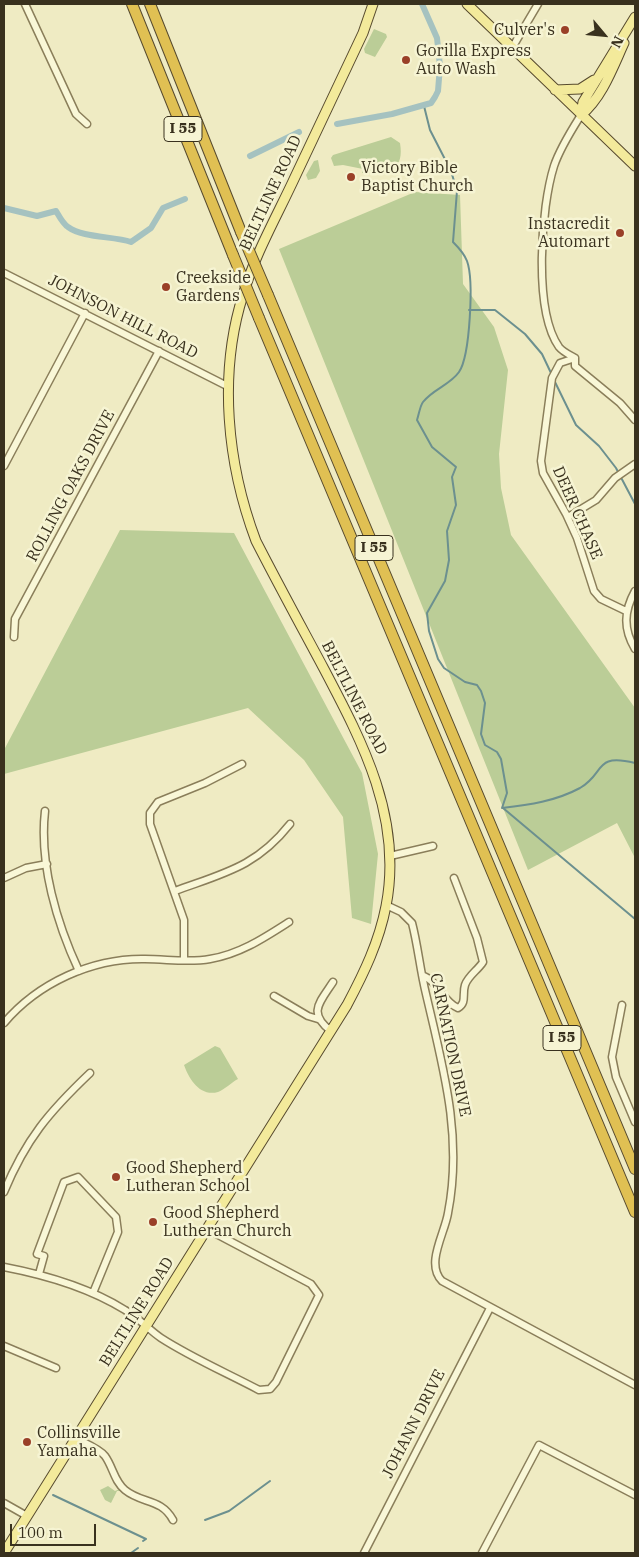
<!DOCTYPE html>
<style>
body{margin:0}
#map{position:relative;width:639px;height:1557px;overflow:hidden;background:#efebc3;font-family:"IBM Plex Serif",serif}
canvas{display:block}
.frame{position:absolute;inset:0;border:5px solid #39311e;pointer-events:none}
.north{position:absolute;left:579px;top:10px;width:50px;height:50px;-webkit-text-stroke:4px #f6f4d3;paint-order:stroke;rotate:118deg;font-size:14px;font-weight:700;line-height:20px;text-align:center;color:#39311e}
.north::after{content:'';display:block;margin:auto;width:18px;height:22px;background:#39311e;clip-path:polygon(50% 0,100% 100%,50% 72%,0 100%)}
.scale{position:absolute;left:10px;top:1524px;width:86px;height:22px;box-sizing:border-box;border:2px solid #39311e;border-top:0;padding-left:6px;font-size:15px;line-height:18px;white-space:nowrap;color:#39311e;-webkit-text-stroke:4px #f6f4d3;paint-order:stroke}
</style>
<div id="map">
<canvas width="639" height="1557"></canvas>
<div class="frame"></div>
<div class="north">N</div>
<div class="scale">100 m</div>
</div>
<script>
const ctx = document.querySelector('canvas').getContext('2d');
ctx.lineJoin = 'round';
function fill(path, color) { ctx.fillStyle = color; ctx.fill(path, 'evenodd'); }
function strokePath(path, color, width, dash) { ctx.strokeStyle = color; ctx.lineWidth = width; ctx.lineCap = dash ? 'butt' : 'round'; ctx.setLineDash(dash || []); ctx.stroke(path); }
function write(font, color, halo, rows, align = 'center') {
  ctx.font = font + ' "IBM Plex Serif",serif'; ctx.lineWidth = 5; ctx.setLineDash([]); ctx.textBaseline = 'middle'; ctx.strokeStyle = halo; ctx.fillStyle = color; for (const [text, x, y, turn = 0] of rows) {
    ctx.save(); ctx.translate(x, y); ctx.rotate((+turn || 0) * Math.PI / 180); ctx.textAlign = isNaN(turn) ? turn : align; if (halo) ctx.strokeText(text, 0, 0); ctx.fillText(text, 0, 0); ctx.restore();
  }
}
fill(new Path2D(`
 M374,29L386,34L387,37L375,57L365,53L364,49Z
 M391,137L400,143C405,173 385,174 362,173L363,169L343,165L334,166L331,158L333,155Z
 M318,160L320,171L316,178L308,180L306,175L314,161Z
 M415,192L460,195L463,284L494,327L508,370L499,454L501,488L511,535L635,708V858L617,823L528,870L279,249Z
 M120,530L234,533L362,773L378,854L371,924L352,918L343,817L304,760L248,708L4,774V750Z
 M215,1046L220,1048L238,1079C232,1082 224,1090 218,1092C200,1097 189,1079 184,1065Z
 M108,1486L115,1491L120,1489L122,1491H117L111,1503L105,1500L100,1490Z`), '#bbcd97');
strokePath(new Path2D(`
 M424,106L430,130L451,171L457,191L453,242C459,248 464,253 467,261C474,280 470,356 459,372C450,385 433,389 423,402C420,406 419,414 417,420L432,447L456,467L452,477L456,505L447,531L449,560L445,581L427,613L429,631L438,659L444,668L465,682L477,685L481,691L485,703L481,734L485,745L497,752L501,759L507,793L502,808
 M469,310H495L525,334L542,354L551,373
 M554,380L576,425L599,446L616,468L635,504
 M502,808C529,805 556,801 580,788C606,773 593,753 635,763
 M503,808L635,919
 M53,1495L146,1539L143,1541
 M205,1520L229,1511L270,1481
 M131,1553L138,1548`), '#6c908f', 2);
strokePath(new Path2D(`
 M337,124L392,114L431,103L435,97L438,91L440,66L437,38L422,4
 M250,156L299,132
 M4,208L37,216L56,211C59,216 63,224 68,227C83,238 113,236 131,242L151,228L163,208L185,199`), '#a5c2c0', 6);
const minor = new Path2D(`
 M25,4L76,114L87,124
 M512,48L538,4
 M4,273L229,387
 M575,358L560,363L552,378L541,461L543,473L566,514L577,538L594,591L601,599L626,611
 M575,358C570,355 563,352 559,347C533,310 541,207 554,166C560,148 571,131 581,115
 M575,358V366L620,403L635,420
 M4,466L85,313
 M568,517L596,500L615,478L635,464
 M635,591C624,611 623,629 635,649
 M14,637L15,619L159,351
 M45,811C39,864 57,924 79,971
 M390,856L433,846
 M4,878L26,868L47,864
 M175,891C224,873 256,867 290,824
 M386,905L401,912L412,923C418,946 420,970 426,994C443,1067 463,1137 448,1213C445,1233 425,1264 442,1281L635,1385
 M184,960V920L150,824V813L158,802L205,783L242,764
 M422,975C438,981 443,1002 458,1008C467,1003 462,994 465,985C468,976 478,970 483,962L477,938L454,878
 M274,996L308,1016L318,1019
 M622,1005L612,1057L616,1077L635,1122
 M4,1023C38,983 92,958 145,959C167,959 189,963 210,959C240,954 264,938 289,922
 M331,1031C307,1013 320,1002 333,982
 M4,1192C26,1139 49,1112 90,1073
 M4,1267C46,1275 88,1287 125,1310C139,1318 149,1330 161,1338C192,1358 227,1373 259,1390L270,1389L276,1382L319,1295L311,1284L207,1229
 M39,1274L44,1256L37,1254L64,1182L78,1177L116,1217L118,1232L93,1293
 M4,1346L56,1368
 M75,1438C84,1443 99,1448 105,1456C113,1467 114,1481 125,1490C142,1504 161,1498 173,1520
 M4,1503L27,1516
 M364,1553L490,1308
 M482,1553L539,1445L635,1495`);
const major = new Path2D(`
 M467,4L635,166
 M555,90L580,89L594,80
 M581,115L583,102L635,17
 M581,115C602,98 613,67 624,43
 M4,1553L347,1005C364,973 379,942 386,906C403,819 363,743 324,669C301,626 278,584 256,541C227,464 218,374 243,295C255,254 277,216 295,177C318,129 340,81 363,33L373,4`);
const highway = new Path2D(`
 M132,4L233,255
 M150,4L241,232
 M268,295L635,1169
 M259,318L635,1212`);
strokePath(minor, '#8a7e5a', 9);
strokePath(major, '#574a2e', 11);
strokePath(highway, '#574a2e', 12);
strokePath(minor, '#f9f7d7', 6);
strokePath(major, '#f3ea9b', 9);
strokePath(highway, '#e0c053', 10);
const highwayBridge = new Path2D(`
 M241,232L268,295
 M233,255L259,318`);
strokePath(highwayBridge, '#574a2e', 12, []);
strokePath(highwayBridge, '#e0c053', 10);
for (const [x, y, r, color] of [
 [565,30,5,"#9a4028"],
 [406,60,5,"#9a4028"],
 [351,177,5,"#9a4028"],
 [620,233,5,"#9a4028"],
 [166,287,5,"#9a4028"],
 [116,1177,5,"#9a4028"],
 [153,1222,5,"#9a4028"],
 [27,1442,5,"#9a4028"]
]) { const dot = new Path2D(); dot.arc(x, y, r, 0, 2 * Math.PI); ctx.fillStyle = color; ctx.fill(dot); strokePath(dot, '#f6f4d3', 2); }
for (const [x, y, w] of [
 [183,129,38],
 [374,548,38],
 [562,1038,38]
]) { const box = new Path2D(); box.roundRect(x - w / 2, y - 12.5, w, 25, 4); ctx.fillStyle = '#f6f4d3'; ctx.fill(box); strokePath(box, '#39311e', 1); }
write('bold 15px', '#39311e', null, [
 ["I 55",183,129],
 ["I 55",374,548],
 ["I 55",562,1038]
]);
write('16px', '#39311e', '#f6f4d3', [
 ["Culver's",555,30,"right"],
 ["Gorilla Express",416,51],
 ["Auto Wash",416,69],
 ["Victory Bible",361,168],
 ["Baptist Church",361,186],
 ["Instacredit",610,224,"right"],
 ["Automart",610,242,"right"],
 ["Creekside",176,278],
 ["Gardens",176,296],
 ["Good Shepherd",126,1168],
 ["Lutheran School",126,1186],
 ["Good Shepherd",163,1213],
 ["Lutheran Church",163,1231],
 ["Collinsville",37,1433],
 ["Yamaha",37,1451]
], 'left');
write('16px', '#39311e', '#f6f4d3', [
 ["BELTLINE ROAD",271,193,-65],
 ["JOHNSON HILL ROAD",123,317,27],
 ["ROLLING OAKS DRIVE",71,486,-62],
 ["DEER CHASE",577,513,66],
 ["BELTLINE ROAD",354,698,63],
 ["CARNATION DRIVE",450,1045,78],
 ["BELTLINE ROAD",137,1312,-58],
 ["JOHANN DRIVE",414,1424,-63]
]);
</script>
